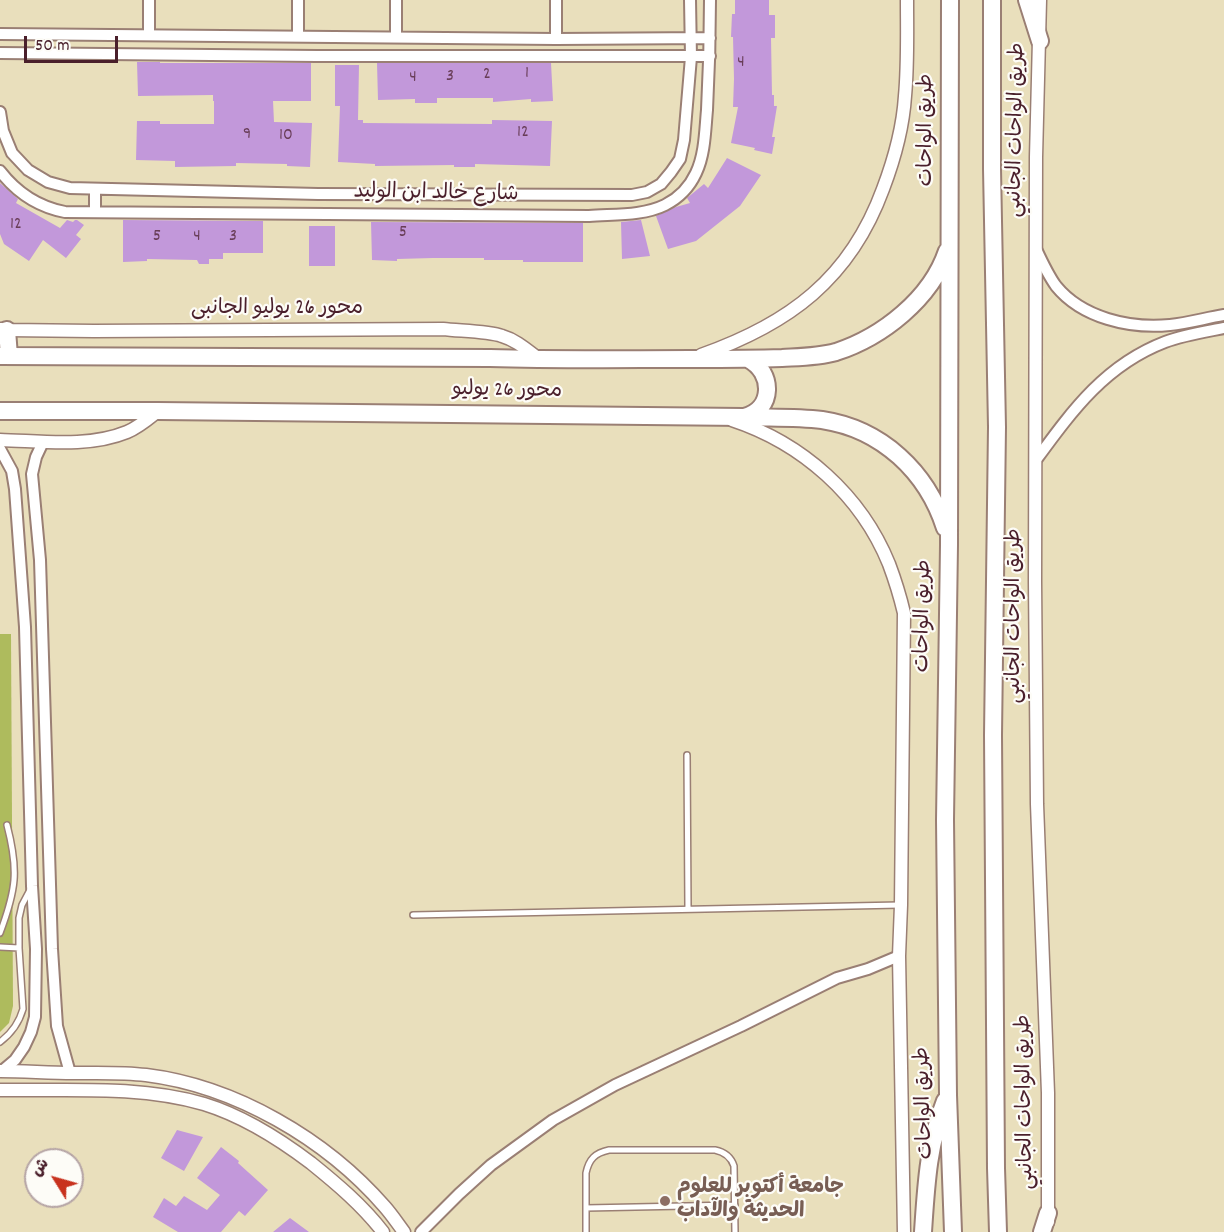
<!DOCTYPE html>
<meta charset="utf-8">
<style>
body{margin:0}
#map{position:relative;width:1224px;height:1232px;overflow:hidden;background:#e9dfbc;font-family:Dekko,"Playpen Sans Arabic",sans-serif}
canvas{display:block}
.north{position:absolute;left:24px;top:1148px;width:60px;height:60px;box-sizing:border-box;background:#fdfcf7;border:2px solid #b5a4a5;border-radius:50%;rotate:307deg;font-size:16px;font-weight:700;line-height:24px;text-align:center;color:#4a1f2b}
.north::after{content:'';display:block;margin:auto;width:21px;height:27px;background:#c8321e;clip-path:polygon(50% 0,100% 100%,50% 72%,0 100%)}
.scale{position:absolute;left:24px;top:36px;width:94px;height:27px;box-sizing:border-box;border:3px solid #4a1f2b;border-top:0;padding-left:8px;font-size:18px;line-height:21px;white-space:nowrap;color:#4a1f2b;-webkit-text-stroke:4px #fdfcf7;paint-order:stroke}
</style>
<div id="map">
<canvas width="1224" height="1232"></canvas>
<div class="north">ش</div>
<div class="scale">50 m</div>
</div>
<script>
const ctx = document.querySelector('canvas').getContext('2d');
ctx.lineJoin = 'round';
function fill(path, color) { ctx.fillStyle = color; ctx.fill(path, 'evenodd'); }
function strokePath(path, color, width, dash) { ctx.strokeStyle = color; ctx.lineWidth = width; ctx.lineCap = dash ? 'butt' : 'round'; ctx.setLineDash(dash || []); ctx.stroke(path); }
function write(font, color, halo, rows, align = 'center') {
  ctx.font = font + ' Dekko,"Playpen Sans Arabic",sans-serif'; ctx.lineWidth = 4.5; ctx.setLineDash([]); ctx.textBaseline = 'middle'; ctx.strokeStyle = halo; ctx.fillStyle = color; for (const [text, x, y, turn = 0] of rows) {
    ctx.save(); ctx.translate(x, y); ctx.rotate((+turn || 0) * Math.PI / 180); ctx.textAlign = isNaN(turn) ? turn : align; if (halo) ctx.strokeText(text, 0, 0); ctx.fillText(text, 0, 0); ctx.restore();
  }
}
fill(new Path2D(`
 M0,634H11L13,1006L9,1023L0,1032Z`), '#aebb5d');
fill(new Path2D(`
 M735,0H769V15H775V38H771L772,95H774V106H777L772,137H775L772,154L754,150L755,148L731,143L738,107H733L734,79L733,37H731L732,14H735Z
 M137,62H160V63H311V101H273L274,122L312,123L310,167L287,166V164L236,163V166L175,167V161L136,160L137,121H160V124H214V101H213V95L138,96Z
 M377,63H551L553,101L531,102V99L493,102V98H437V103H415V99L378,100Z
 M335,65H359L358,120H363V123L492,124V120L552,121L550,166L475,164V167H454V165L375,166V164L338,162L340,106H335Z
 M727,158L761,175L740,206L696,241L668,249L656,216L676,207L690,203L687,198L704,184L708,188Z
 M0,183L18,199L16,203L60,228L67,220L73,222L75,220H77L84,225L76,235L81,239L66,258L43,240L29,261L4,244L0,234Z
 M123,220L263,221V253H223V259H209V264H199L197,260L147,259V261L123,262Z
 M641,220L650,256L622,259L621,222Z
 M371,222L583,223V262H523V260H484V258H433L397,259V261L372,260Z
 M309,226H335V266H309Z
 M177,1130L203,1137L184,1171L161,1158Z
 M221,1147L239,1161L238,1163L268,1190L245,1216L239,1211L221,1232H178L153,1217L164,1198L176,1206L184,1196L207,1210L220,1195L197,1178Z
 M290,1218L309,1232H273Z`), '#c298da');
const service = new Path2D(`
 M687,755L688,909
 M413,915L900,905
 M0,933C16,890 19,871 7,825
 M0,947L19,948
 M0,1042C12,1033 19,1023 23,1009L19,948V918L22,905L30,890
 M586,1208L735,1205
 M586,1232V1173C589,1159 595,1153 609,1150H715C725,1152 731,1157 734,1166L735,1232`);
const minor = new Path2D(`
 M556,0V39
 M0,34L556,39L710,38
 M149,35V0
 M298,36V0
 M396,37V0
 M0,53L317,56H710
 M0,112L3,131L12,153L28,170L48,182L70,188L318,194L632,195L647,192L661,184L671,172L680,159L684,140L691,57L690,0
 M0,171C17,193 39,207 65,212L589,216C613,214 643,216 665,205C679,198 690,186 696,173C705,154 705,131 707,110C709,73 710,37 710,0
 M95,212V189
 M1036,249C1042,262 1048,275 1056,286C1082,318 1130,329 1170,325C1188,323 1206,318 1224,315
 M43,442L36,457L32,474L40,560L52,949L57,1026L70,1073
 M0,449L12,471L15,489L25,627L32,886L36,949L35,1017L31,1032L24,1047L15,1060L2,1071
 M1036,460C1072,411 1105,365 1165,342C1184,335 1204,332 1224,328
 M421,1232L459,1194L491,1165L553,1120L615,1085L741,1026L837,978L868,969L899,956`);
const tertiary = new Path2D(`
 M1040,0L1036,157L1035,581L1037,804L1048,1093V1222
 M1,329L7,330L94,331L443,329C459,331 488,331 502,336C516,340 527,350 539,359
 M701,355C789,324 850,279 883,189C894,160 903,128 905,96C908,64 907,32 907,0
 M732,420C802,443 861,495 889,564C895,580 900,596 904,613L901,905L899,956L904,1232
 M0,440C41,441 88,448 127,432C139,427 148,419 158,411
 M0,1071C24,1071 49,1073 73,1073C97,1073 122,1072 146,1075C235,1086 326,1139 385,1207C392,1215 398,1224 404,1232
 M0,1090C67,1091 139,1085 204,1104C243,1116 278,1138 311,1163C337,1184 362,1205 383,1232`);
const trunk = new Path2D(`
 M950,0L949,545L945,820L948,1095L953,1232
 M992,0V169L997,427L993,735L996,1168L998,1232
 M1027,0L1040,41
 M7,330L9,356
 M0,356L490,358C557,360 624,359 691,359C721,359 751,359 782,358C800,357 818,357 836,352C882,337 931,299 947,251
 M0,411H158L743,417C769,418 796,417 822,420C882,429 927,472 945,528
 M744,417C774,410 774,372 748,359
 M923,1232C926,1187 928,1144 945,1101
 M1042,1232L1048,1213`);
strokePath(service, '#9a7f74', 8);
strokePath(minor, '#9a7f74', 14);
strokePath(tertiary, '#9a7f74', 15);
strokePath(trunk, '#9a7f74', 20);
strokePath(service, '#fff', 5);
strokePath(minor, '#fff', 10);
strokePath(tertiary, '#fff', 12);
strokePath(trunk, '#fff', 16);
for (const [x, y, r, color] of [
 [665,1201,6,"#8d6e63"]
]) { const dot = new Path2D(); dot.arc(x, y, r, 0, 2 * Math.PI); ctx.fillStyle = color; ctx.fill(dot); strokePath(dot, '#fdfcf7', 2); }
write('18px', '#683d57', null, [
 ["4",741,64],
 ["1",527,75],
 ["2",487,76],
 ["3",450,78],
 ["4",413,79],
 ["12",523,134],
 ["9",247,136],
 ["10",286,137],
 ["12",16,226],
 ["5",403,234],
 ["5",157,238],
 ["4",197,238],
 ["3",233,238]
]);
write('21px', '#4a1f2b', '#fdfcf7', [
 ["طريق الواحات",928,130,-90],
 ["طريق الواحات الجانبي",1018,130,-89],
 ["شارع خالد ابن الوليد",436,195,1],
 ["محور 26 يوليو الجانبى",277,310],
 ["محور 26 يوليو",507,392,1],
 ["طريق الواحات",925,616,-89],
 ["طريق الواحات الجانبي",1016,616,-90],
 ["طريق الواحات الجانبي",1027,1102,-91],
 ["طريق الواحات",926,1103,-92]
]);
write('bold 21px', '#785e54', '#fdfcf7', [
 ["جامعة أكتوبر للعلوم",677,1189],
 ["الحديثة والآداب",677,1213]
], 'left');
</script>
